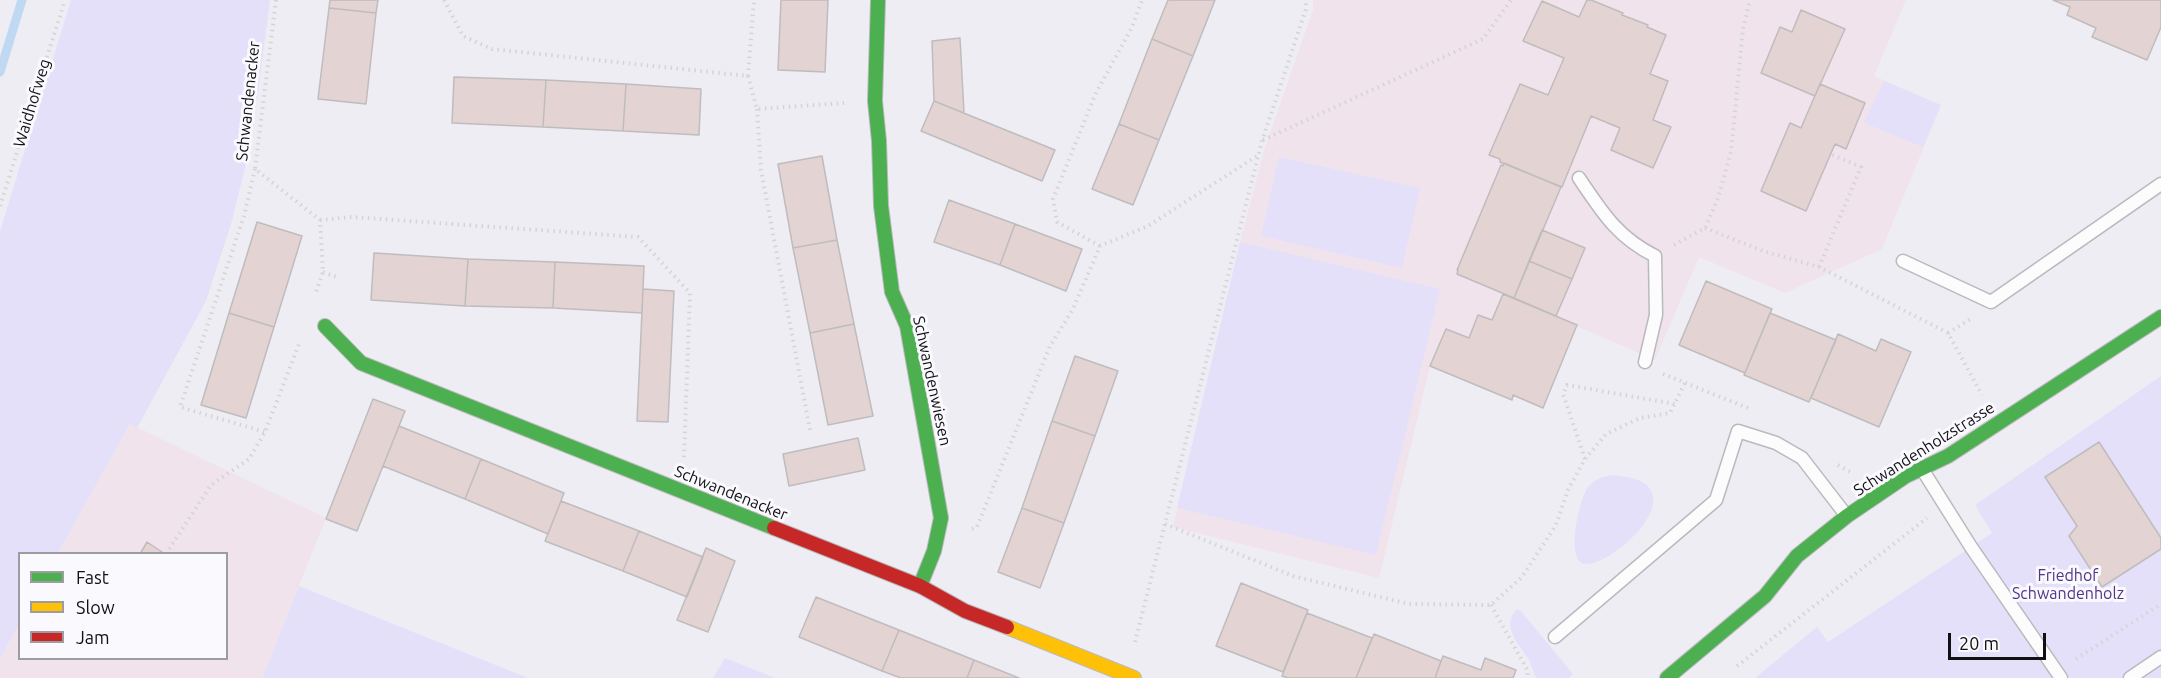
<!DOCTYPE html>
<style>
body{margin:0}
#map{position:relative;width:2161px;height:678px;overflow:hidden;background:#eeedf3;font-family:Ubuntu,sans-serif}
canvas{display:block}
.legend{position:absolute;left:18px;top:552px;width:210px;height:108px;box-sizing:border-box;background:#faf9fd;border:2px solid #9d9ca0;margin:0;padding:8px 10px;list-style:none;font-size:18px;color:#111114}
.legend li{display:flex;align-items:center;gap:12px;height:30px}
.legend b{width:30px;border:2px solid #9d9ca0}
.scale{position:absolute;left:1948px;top:633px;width:98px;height:27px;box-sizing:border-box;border:3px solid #111114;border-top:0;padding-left:8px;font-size:18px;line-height:21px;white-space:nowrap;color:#111114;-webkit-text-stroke:4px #faf9fd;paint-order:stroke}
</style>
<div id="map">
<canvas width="2161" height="678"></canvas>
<ul class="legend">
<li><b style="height:8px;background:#4caf50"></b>Fast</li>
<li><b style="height:8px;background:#ffc107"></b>Slow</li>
<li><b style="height:8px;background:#c62828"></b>Jam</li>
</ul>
<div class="scale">20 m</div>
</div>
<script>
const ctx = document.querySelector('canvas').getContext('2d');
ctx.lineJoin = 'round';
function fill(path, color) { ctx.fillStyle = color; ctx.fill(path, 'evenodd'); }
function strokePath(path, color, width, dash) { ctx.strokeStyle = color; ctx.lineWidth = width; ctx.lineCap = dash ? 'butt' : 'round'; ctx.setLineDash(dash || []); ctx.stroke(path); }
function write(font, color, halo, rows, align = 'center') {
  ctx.font = font + ' Ubuntu,sans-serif'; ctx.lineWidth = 6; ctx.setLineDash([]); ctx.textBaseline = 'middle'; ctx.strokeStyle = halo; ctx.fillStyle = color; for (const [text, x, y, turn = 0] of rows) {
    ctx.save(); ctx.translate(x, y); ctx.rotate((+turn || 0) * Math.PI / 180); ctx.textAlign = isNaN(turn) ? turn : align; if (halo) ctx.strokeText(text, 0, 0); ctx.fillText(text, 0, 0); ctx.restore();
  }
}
fill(new Path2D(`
 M1313,0H1906L1874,76L1941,105L1882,249L1785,293L1699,257L1655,360L1503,294L1492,320L1478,315L1469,338L1446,329L1430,366L1379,578L1173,527L1240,242L1264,150L1313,10Z
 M130,424L326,518L262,678H0V659L19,624L20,658H226V554L58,553Z`), '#f0e3ec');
fill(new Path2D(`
 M71,0H270L252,139L232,221L206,301L137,428L130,424L58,553L20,554L19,624L0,659V231Z
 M1884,81L1941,105L1923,147L1864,123Z
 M1279,157L1420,188L1402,268L1261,236Z
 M1240,242L1440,289L1376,555L1177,508Z
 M2161,376V678H1755L1817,627L1828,642L1992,533L1975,505Z
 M1613,475C1623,477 1635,477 1644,483C1678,507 1610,565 1586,564C1564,564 1579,497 1589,486C1595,479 1604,476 1613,475Z
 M299,586L528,678H262Z
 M1517,609L1521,611L1573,674L1569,678H1536C1533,672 1532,666 1529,660C1519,644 1500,626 1517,609Z
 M725,658L775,678H713Z`), '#e5e0fa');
strokePath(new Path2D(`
 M0,72L22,0`), '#c0d9f3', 9);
const building = new Path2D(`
 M330,0H378L376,13L329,8Z
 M781,0H828L825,72L778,70Z
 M1168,0H1215L1193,56L1152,39Z
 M1587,0H1591L1623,13L1622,15L1648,25L1647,27L1666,35L1650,74L1668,81L1653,120L1671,127L1653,168L1611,150L1620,128L1591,116L1562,187L1500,162V159L1489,155L1520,84L1548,95L1564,58L1523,41L1542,1L1579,17Z
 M2053,0H2161V27L2147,60L2092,37L2096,28L2067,15L2070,7Z
 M329,8L376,13L366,104L318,99Z
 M1801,10L1845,29L1815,96L1761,73L1780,27L1792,32Z
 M960,38L964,113L934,101L932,41Z
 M1152,39L1193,56L1159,140L1119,124Z
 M454,77L546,80L543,127L452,123Z
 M546,80L626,84L623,131L543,127Z
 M626,84L701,89L699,135L623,131Z
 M1820,84L1865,103L1846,149L1835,144L1806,211L1761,191L1790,123L1801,128Z
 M934,101L1055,150L1042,181L921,131Z
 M1119,124L1159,140L1133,205L1092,189Z
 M822,156L837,240L793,248L778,164Z
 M1504,163L1561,187L1514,298L1457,274L1458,270H1457L1501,165L1503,166Z
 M949,200L1015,224L1000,265L934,242Z
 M257,222L302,236L274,327L229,313Z
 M1015,224L1082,249L1066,291L1000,265Z
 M1542,230L1585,248L1572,279L1529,261Z
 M837,240L854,324L810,333L793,248Z
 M374,253L468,259L465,306L371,300Z
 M468,259L555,262L553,308L465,306Z
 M1529,261L1572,279L1556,316L1514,298Z
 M555,262L644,266L642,313L553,308Z
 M1706,281L1772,309L1745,373L1679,345Z
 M643,289L674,291L668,422L637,421Z
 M1503,294L1577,325L1543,408L1513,395L1512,400L1430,366L1446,329L1469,338L1478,315L1492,320Z
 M229,313L274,327L246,418L201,405Z
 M1770,313L1836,340L1809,402L1744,375Z
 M854,324L873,416L828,425L810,333Z
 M1838,334L1876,351L1881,339L1911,352L1879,427L1811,398Z
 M1075,356L1118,371L1095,436L1052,421Z
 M373,399L405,411L357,531L326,519Z
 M1052,421L1095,436L1064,523L1022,508Z
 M399,426L481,459L465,499L383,466Z
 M858,438L865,470L789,486L783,454Z
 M2099,442L2161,538V549L2102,587L2069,536L2077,526L2045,477Z
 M481,459L564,493L548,534L465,499Z
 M561,501L639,531L623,571L545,541Z
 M1022,508L1064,523L1040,588L998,572Z
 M639,531L703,557L687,597L623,571Z
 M147,542L165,554H140Z
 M706,548L735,561L708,632L677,620Z
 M1241,583L1308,610L1283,672L1216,646Z
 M816,597L899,630L882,671L799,637Z
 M1307,613L1372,638L1356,678H1288L1282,676Z
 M899,630L974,660L967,678H901L882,671Z
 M1374,634L1441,661L1435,678H1356Z
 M1443,656L1481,670L1485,658L1516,670L1513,678H1435Z
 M974,660L1019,678H967Z`);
fill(building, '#e4d3d3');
strokePath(building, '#bfbcbe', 1.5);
const lane = new Path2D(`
 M1579,178C1602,212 1617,237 1655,256L1656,315L1645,362
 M1903,261L1991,302L2161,184
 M1922,469L1971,547L2061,678
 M1555,637L1716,500L1738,431L1776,443L1802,458L1846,515
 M2130,678L2161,657`);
const fast = new Path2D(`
 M878,0L875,101L879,141L881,206L892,292L907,326L941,518L934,551L920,586
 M325,326L361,363L774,528
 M1667,678L1765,596L1797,556L1847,516L1906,476L1948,456L2161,317`);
const slow = new Path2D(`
 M1007,627L1134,678`);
const jam = new Path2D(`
 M774,528L920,586L965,611L1007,627`);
strokePath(lane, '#bab9be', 15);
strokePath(fast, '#bab9be', 16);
strokePath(slow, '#bab9be', 16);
strokePath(jam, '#bab9be', 16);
strokePath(new Path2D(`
 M276,0L255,169L320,220L323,272L315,295
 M444,0L463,36L492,49L748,76L757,109L844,103
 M748,76L754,0
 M757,109L761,170L810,430
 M1263,140L1483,39L1511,0
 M255,169L244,216L180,407L265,432
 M0,206L65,0
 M320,220L352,217L638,237L690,293L684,458
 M1705,228L1763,251L1819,267L1948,333L1982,395
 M1674,245L1705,228L1718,198L1731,152L1743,29L1750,0
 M1100,246L1057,222L1053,199L1095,95L1132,27L1142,0
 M1819,267L1861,167L1830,154
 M323,272L339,278
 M1948,333L1972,318
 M1663,374L1748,408
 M1585,459L1563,394L1567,385L1675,404
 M1838,465L1852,473
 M1165,524L1293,576L1409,604L1491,605L1522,577L1556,525L1568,490L1585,459L1606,434L1640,418L1670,413L1685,383
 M972,529L977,527L1050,346L1073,309L1100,246L1148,226L1257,156
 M166,554L211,485L249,459L265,432L299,344
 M1491,605L1528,671L1527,678
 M1135,642L1262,141L1306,9V0
 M2076,659L2161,604
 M1737,666L1927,518`), '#d4d4d5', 4, [1.5, 4.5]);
strokePath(lane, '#fcfcfd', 12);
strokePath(fast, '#4caf50', 14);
strokePath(slow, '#ffc107', 14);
strokePath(jam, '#c62828', 14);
write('16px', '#111114', '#faf9fd', [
 ["Schwandenacker",248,101,-84],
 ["Waidhofweg",32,103,-73],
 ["Schwandenwiesen",932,381,78],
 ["Schwandenholzstrasse",1924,449,-32],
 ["Schwandenacker",731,493,22]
]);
write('16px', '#513589', '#faf9fd', [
 ["Friedhof",2068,576],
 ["Schwandenholz",2068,594]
]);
</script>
